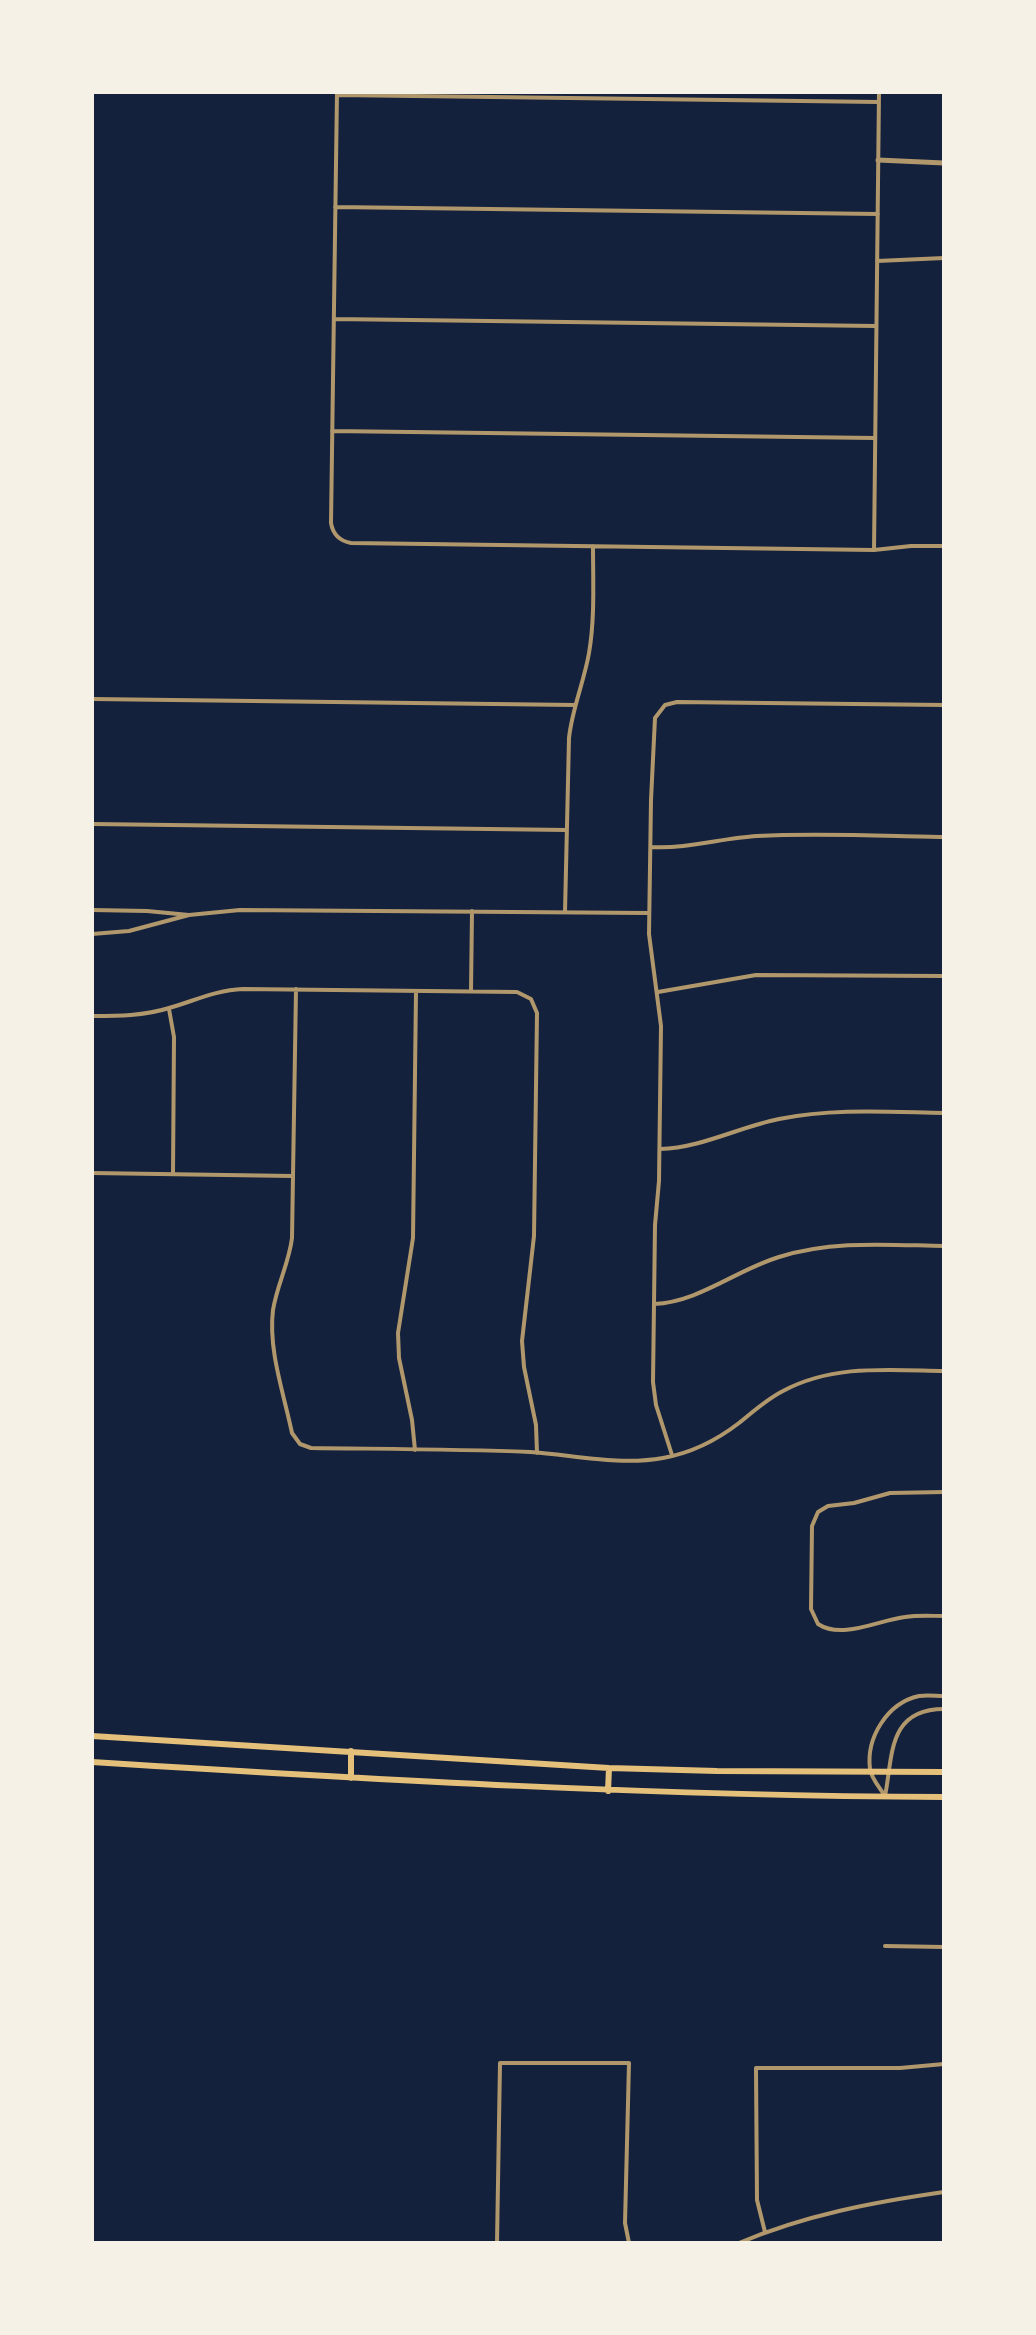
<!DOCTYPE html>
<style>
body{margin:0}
#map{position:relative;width:1036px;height:2335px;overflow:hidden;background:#14213d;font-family:"Alegreya Sans",sans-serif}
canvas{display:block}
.frame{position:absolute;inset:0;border:94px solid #f6f1e7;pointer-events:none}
</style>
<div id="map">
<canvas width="1036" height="2335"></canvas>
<div class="frame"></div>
</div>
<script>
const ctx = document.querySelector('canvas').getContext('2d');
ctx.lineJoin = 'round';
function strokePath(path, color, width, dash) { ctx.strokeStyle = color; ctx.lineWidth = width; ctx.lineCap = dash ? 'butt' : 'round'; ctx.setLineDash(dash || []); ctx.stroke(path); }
strokePath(new Path2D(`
 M337,92L331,523C333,535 340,541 351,543L874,550L911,546H944
 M337,95L879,102
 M335,207L878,214
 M877,261L944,258
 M334,319L876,326
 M332,431L875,438
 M874,550L879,92
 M92,699L575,705
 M92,824L567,830
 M652,847C687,849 722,838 757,836C819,833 882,836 944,837
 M92,910L147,911L189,915L129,931L92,934
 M565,912L569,738C572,709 584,682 589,653C595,618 593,582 593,546
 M189,915L240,910L649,913
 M296,989L292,1238C289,1263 277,1285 273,1310C268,1350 284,1394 292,1433L300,1444L311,1448C384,1449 457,1449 530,1452C574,1455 619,1466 663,1458C691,1453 717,1440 739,1423C754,1411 767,1399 783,1391C833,1364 889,1370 944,1371
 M471,991L472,911
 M658,992L756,975L944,976
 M169,1009L174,1037L173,1174
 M92,1016C118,1016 144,1016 169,1008C194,1001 216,990 243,989L517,992L531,999L537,1013L534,1236L522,1341L524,1367L536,1425L537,1453
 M660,1149C701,1148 739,1127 779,1119C834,1108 888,1112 944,1113
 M92,1173L293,1176
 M654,1304C699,1302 736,1270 779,1257C833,1240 888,1245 944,1246
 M415,1450L412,1420L399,1358L398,1333L413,1238L416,991
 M672,1455L656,1405L653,1382L655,1225L659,1181L661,1026L649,934L651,800L655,718L665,705L677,702L944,705
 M944,1492L890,1493L854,1503L828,1506L818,1512L812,1526L811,1609L818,1624C842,1640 879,1620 905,1617C918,1615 931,1616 944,1616
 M885,1796C880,1788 871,1778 870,1769C866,1738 887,1703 919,1696C927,1695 936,1696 944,1696
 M885,1796C893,1757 887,1709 944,1709
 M885,1946L944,1947
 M765,2232L757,2200L756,2068H900L944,2064
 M497,2243L500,2063H629L625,2223L629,2243
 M739,2243C805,2215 874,2202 944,2192`), '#b1986c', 4);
strokePath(new Path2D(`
 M878,160L944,163`), '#b1986c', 5);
strokePath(new Path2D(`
 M92,1736L609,1768L717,1771L944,1772
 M351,1751V1778
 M92,1762C376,1780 660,1796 944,1797
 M608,1791L609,1768`), '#e5c07b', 6);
</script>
